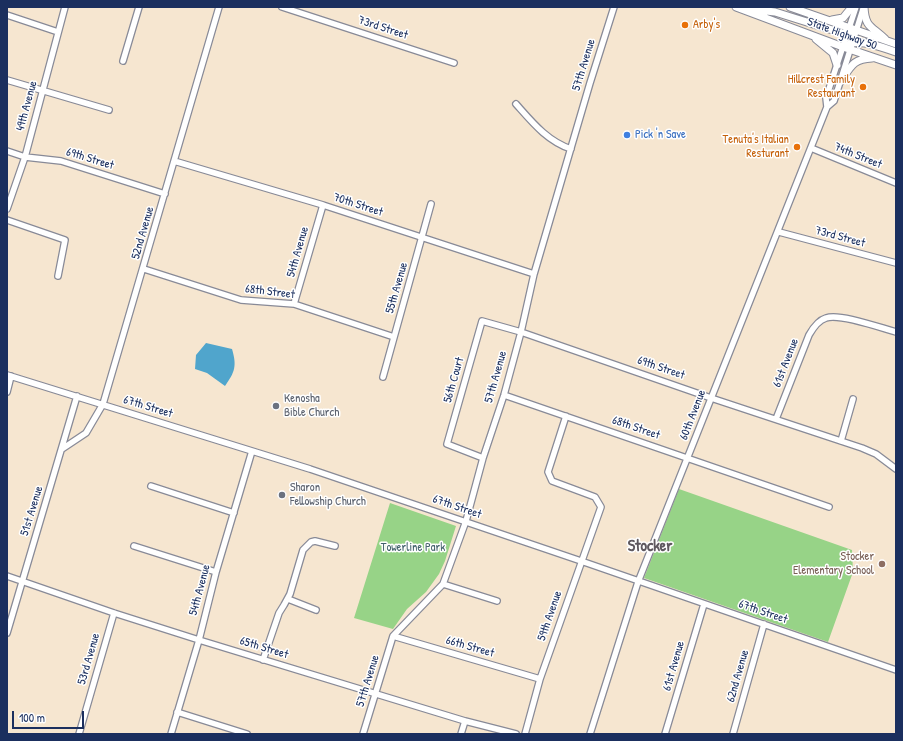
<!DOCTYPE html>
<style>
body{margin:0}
#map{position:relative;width:903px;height:741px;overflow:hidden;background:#f6e6d0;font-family:"Patrick Hand",sans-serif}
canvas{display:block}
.frame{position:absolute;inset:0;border:8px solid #1b2f5e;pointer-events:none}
.scale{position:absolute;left:12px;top:711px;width:72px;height:18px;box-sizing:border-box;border:2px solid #1b2f5e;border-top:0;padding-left:5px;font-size:12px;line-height:14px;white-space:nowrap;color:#1b2f5e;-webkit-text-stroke:3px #fff;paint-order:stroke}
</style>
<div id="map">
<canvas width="903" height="741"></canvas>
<div class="frame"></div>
<div class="scale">100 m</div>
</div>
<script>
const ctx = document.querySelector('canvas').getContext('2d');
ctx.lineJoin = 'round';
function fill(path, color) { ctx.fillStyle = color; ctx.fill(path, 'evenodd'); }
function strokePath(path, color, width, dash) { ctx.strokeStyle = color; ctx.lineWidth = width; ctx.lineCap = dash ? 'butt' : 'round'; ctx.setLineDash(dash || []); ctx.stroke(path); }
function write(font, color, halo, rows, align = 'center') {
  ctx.font = font + ' "Patrick Hand",sans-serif'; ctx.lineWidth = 3; ctx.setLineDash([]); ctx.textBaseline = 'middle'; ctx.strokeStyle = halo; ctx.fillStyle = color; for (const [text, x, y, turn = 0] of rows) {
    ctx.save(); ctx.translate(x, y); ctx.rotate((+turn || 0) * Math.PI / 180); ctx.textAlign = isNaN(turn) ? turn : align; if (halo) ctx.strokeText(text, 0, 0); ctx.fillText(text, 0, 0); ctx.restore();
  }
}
fill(new Path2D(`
 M679,489L852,550L853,572L828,642L644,578Z
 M390,503L456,526L445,561L439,574L426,592L407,609L393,629L354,618Z`), '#97d387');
fill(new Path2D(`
 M206,343L232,349C237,366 235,372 225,386L207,373L195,369L196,355Z`), '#50a5cc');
const minor = new Path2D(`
 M282,7L454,63
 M7,15L58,32
 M123,61L139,7
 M7,80L109,110
 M516,104C532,122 547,141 571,149
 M827,107L826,98L856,7
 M811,148L896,183
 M7,151L25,157L61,161L165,194
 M174,161L323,205L534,274
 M7,209L25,157L65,7
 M7,220L65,240L58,276
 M779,232L896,263
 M144,269L241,300L294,304L394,337
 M294,304L323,205
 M7,375L310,469L581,561L896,670
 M383,377L431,204
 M7,392L11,376
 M504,395L829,507
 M776,419L809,335C813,328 819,320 826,318C840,313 881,328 896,332
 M841,441L853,399
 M62,449L86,433L103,404L219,7
 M483,458L447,444L482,321L521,332L711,398L862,448L876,454L896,469
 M151,486L234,513
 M134,546L216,572
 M7,576L114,613L199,640L465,721L516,734
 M443,584L497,601
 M288,599L316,610
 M7,633L77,396
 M393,636L540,679
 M263,660L279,613L284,605L290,594L303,550L311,542L315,541L335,546
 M177,712L247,734
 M79,734L114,613
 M171,734L199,640L216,572L252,451
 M363,734L393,636L443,584L466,521L483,458L504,395L521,332L534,274L590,83L614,7
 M461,734L465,721
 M525,734L540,679L601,507L595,497L552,481L548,472L566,416
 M590,734L638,582L827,107L834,101L863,9
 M665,734L704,604
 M733,734L764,624`);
const major = new Path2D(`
 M736,7L843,47L896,65
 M790,7L896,44
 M864,7C865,28 872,26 885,39
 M749,9L775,12L842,33H848L857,31
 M832,20L843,18L852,7
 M816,39L833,53L837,65
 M843,47C846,46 849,44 852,43C864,40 885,48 896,52
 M841,81C851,66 853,59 872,58`);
strokePath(minor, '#888a97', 8);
strokePath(major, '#888a97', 9);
strokePath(minor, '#fff', 5.5);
strokePath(major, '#fff', 7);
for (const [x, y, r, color] of [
 [685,25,4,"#e8710a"],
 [863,87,4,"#e8710a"],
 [627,135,4,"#3f7fe0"],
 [797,147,4,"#e8710a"],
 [276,406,4,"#6b7280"],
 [282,495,4,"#6b7280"],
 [882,564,4,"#8d6e63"]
]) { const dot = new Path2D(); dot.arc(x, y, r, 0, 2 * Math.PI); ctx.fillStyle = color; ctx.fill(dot); strokePath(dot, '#fff', 1.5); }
write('12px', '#c56008', '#fff', [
 ["Arby's",693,25,"left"],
 ["Hillcrest Family",855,80],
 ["Restaurant",855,94],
 ["Tenuta's Italian",789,140],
 ["Resturant",789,154]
], 'right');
write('12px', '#1b2f5e', '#fff', [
 ["73rd Street",383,28,18],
 ["State Highway 50",842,34,20],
 ["57th Avenue",584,65,-73],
 ["49th Avenue",27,106,-75],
 ["74th Street",858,156,22],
 ["69th Street",90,159,17],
 ["70th Street",358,205,18],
 ["52nd Avenue",143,233,-74],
 ["73rd Street",840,237,15],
 ["54th Avenue",298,252,-74],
 ["55th Avenue",397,288,-74],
 ["68th Street",270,292,7],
 ["61st Avenue",786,363,-69],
 ["69th Street",661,368,19],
 ["57th Avenue",496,377,-74],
 ["56th Court",454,380,-74],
 ["67th Street",148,407,17],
 ["60th Avenue",693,415,-69],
 ["68th Street",636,428,19],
 ["67th Street",457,507,19],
 ["51st Avenue",32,511,-73],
 ["54th Avenue",200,590,-75],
 ["67th Street",763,612,19],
 ["59th Avenue",550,616,-71],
 ["66th Street",470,647,16],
 ["65th Street",264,648,17],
 ["53rd Avenue",89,659,-74],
 ["61st Avenue",674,666,-74],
 ["62nd Avenue",738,676,-74],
 ["57th Avenue",368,681,-73]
]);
write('12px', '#366cbe', '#fff', [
 ["Pick 'n Save",635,135]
], 'left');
write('12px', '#5b616d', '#fff', [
 ["Kenosha",284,399],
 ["Bible Church",284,413],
 ["Sharon",290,488],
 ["Fellowship Church",290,502]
], 'left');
write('12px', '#40606a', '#fff', [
 ["Towerline Park",413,548]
]);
write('12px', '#785e54', '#fff', [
 ["Stocker",874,557],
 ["Elementary School",874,571]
], 'right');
write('bold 16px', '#5f5960', '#fff', [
 ["Stocker",650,547]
]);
</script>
